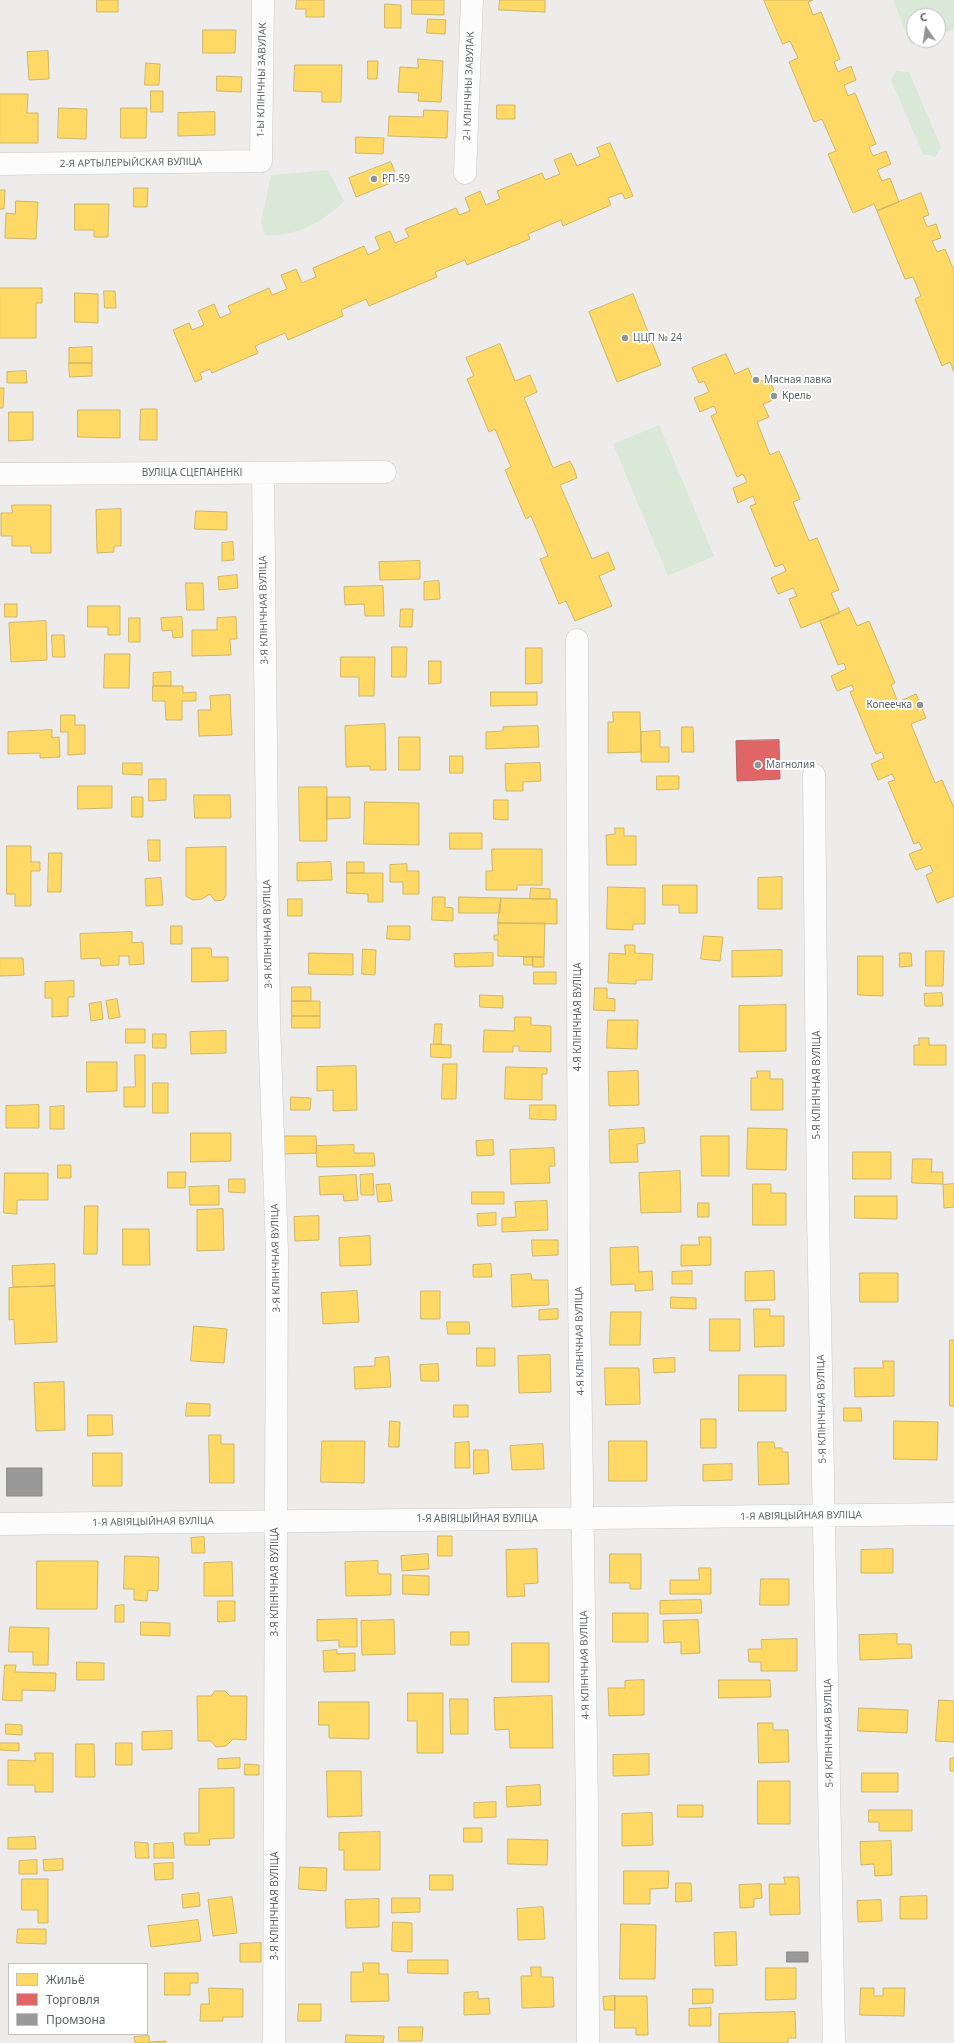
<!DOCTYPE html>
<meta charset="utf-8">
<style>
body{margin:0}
#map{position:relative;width:954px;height:2043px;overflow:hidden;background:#eeecea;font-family:"Noto Sans",sans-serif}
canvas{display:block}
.legend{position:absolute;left:8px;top:1963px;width:140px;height:72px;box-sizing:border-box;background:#fff;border:1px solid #bfc1c2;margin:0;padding:5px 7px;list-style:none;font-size:12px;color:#5f6367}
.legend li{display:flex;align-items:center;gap:8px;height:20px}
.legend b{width:20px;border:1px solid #bfc1c2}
.north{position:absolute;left:906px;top:8px;width:40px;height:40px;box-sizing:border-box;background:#fff;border:1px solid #bfc1c2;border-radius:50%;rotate:347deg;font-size:11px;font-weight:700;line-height:16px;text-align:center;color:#5f6367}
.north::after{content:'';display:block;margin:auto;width:14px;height:18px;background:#919395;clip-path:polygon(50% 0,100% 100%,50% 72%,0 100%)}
</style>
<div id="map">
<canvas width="954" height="2043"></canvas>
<ul class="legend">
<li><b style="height:11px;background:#ffd966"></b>Жильё</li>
<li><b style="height:11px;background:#e06666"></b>Торговля</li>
<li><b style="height:11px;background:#999"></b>Промзона</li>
</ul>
<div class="north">С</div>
</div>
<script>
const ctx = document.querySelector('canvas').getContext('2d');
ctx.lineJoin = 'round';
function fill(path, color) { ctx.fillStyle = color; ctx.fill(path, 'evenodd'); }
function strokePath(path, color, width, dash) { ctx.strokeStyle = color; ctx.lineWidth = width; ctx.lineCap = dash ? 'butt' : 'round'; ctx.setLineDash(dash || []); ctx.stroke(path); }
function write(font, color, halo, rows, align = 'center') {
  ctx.font = font + ' "Noto Sans",sans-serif'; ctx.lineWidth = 4; ctx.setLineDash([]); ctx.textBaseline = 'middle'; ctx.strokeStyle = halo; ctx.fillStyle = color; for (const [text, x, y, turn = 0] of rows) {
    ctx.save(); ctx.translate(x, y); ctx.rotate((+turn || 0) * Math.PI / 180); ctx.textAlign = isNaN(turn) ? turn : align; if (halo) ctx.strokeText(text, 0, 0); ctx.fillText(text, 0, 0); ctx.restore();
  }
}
fill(new Path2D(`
 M893,0H954V29L938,35V16H914V40H924L911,45Z
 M896,71L909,72L941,147L935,157L923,154L891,80Z
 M328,170L344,201C323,222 296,237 265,235L261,222L271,175Z
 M659,425L714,556L668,576L613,444Z`), '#dae8d7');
const homes = new Path2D(`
 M97,0H118V12H97Z
 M297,0H324V17H306V9H296Z
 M412,0H444V15L412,14Z
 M500,0H545V12L499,10Z
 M764,0H813L808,2L813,15L821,12L840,59L834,62L838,72L851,66L856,80L844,85L848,96L855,93L876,144L869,147L873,156L886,151L891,164L877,170L882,181L890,178L899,202L877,211L874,204L853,213L828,154L836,151L822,119L814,122L789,62L798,58L790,41L783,44Z
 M385,4L401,5V28H385Z
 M428,19L446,20L445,34L427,33Z
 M203,30H236L235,53H203Z
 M48,51L49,79L29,80L27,52Z
 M418,59L443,61L441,102L418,101L419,93L398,92L400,67L418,68Z
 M368,61H378L377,79H368Z
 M146,63L160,64L159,85H145Z
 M295,65H342L341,102H322V92L294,91Z
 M217,76L242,77L241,92L217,91Z
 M151,91H163V112H151Z
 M0,94H28L27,113H38V143H0Z
 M497,105H515V119H497Z
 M59,108L87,109L86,139L58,138Z
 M121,108H147L146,138H121Z
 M424,110L448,111L447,138L388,136L389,116L423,117Z
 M215,112V135L178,136V113Z
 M356,137L384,138L383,154L356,153Z
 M610,143L633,196L625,199L622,193L608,198L611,205L563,226L561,220L528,234L530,239L467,265L465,260L435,272L437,277L369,306L366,299L341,310L343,316L288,340L285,333L255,346L258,353L212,373L210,369L200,373L202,379L195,382L173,330L189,323L192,330L204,325L198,311L214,304L220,318L231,313L228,306L269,288L272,295L287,289L281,275L289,272L296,269L302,283L316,277L313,268L364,246L368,255L380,249L375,237L390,231L395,243L409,237L405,229L456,208L459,215L470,211L465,198L480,191L486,205L500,199L497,191L542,173L545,180L560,174L554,160L571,153L577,166L600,156L597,148Z
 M391,162L398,180L356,197L349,178Z
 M134,188H148L147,207H134Z
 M0,190H5L4,209H0Z
 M921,193L929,215L923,217L927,227L936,224L941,238L932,241L937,252L945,249L954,271V372L950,362L942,366L915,299L921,296L913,277L905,279L877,211Z
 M16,201L38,202L36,239L5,238L6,213L15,214Z
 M75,204H109L108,237H94V230H75Z
 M0,288H42V303H36V338H0Z
 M104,291H115L116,308H105Z
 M75,293L98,294V323L75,322Z
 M633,294L661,365L617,382L589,312Z
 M500,344L515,381L530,375L537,392L524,398L553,468L570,461L574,469L577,478L560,485L592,559L608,552L615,569L599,576L612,606L575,621L566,601L559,604L540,559L548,556L531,516L526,519L505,470L511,467L495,429L489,432L467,379L474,376L466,358Z
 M92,347V363H69V348Z
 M726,354L735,374L748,368L754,382L766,380L773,387L774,396L771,401L763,404L769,417L757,422L770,455L779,451L800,499L793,502L809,541L817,538L839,590L831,593L840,613L801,628L789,599L797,596L793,588L778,594L771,578L786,571L783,564L775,567L750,506L756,504L753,496L738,503L733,488L747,482L743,474L737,477L711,416L717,413L714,406L700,412L694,398L709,392L704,381L699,383L692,368Z
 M69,363H92V376L70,377Z
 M26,371L27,383H7V372Z
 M0,388H4L3,408H0Z
 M141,409H157V440H140Z
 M78,410H120V438L78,437Z
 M9,412H33V440L9,441Z
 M12,505H51V553H31V546H12V536H1V513H12Z
 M121,509V546H114V552L97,553L96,510Z
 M196,511L227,512V530L195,529Z
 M233,542L234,560L222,561V543Z
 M420,561V579L380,580L379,562Z
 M237,575L238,588L219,590L218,577Z
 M439,581L440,599L424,600V582Z
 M186,583H203L204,610H187Z
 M383,586L384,616H365L364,604L345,605L344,587Z
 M5,604H17V617H5Z
 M88,606H120V635H108V627H88Z
 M849,608L857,626L869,621L895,683L891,685L898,702L916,694L926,718L911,724L935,783L942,780L954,808V896L937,903L926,875L933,872L930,865L916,870L909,854L922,849L919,842L914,844L888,782L895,780L892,774L878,780L871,764L884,758L882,752L876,754L850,692L854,690L852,685L837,691L831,676L846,669L844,663L838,665L820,621Z
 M401,609H413L412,627H400Z
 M182,617L183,637L173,638L172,630L162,631L161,618Z
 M236,617L237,639H230L231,655L192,656V630H217V618Z
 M129,618H140V642H129Z
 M46,621L47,660L11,662L9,623Z
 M52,635H64L65,657H53Z
 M392,647H407L406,677H392Z
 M526,648H542V683L526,684Z
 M105,654H130L129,688H104Z
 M341,657H375L374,696H359V677H341Z
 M429,661H441V683L429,684Z
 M171,672V686H153V673Z
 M153,686H183V693L196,692V701H182V720H166L165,701H153Z
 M491,692H537V705L491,706Z
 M230,695L232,735L199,736L198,710H211L210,696Z
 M613,712H640L641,752L608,753V722H613Z
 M61,715H75V725H85V754L68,755V732H61Z
 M385,724L386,770H370V766L346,767L345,726Z
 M538,726L539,747L486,749V732L503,731V727Z
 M682,727H693L694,752H682Z
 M52,730V738L59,737L60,757L40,758V753L8,754V732Z
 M660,731V747H669V762H641V732Z
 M399,737H420V770H399Z
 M450,756H463V773H450Z
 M123,763H142V775L123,774Z
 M540,763L541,781L523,782V791H506L505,764Z
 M657,776H679V789L657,790Z
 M149,779H166V800L149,801Z
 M78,786H112V808L78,809Z
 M299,787H327V841H300Z
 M194,795H230L231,818H195Z
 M132,797H143V817H132Z
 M327,797H350V818L327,819Z
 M494,800H508V820L494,819Z
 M365,802L419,803V845L364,844Z
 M615,828H624V836H636V865H607L606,835L615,834Z
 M450,833H482V849H450Z
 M148,840H160V861H149Z
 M7,846H31V862H40V871H31V906H15V894H7Z
 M226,847V895L223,900L215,901L210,894L202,899L193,900L186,896V848Z
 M492,849H542V885H517V890H486V871H492Z
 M49,853H62L61,892H48Z
 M331,862L332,880L297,881V863Z
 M347,862H364V873H347Z
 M407,864V871H419V894H403V882H390V865Z
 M347,873H383V902H368V894L347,893Z
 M782,877V909H758V878Z
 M161,878L163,905L146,906L145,879Z
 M663,885H697V913H679V905H663Z
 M608,887L645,888V924H633V930L607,929Z
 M531,888L550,889V899H530Z
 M433,897H445V907L453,908V921L432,920Z
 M459,897L501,898L500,913H459Z
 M501,898L557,899V924L498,923Z
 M288,899H302V916H288Z
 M498,923H545L544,957L498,956V940H494V935H498Z
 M171,926H182V944H171Z
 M388,926H410V940L387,939Z
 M132,932V943L143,942L144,964L129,965V956H119V965L101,966L100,958L81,959L80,934Z
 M704,936L723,937L720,961L701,959Z
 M625,945H635V953L653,954L652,980H636V984L608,983L609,953L625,954Z
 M192,948H211L212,957H228V981L192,982Z
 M363,949L376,950L375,975L362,974Z
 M782,950V976L732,977V951Z
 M926,951H944L943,986H926Z
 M309,953L353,954V975L309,974Z
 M493,953V966L455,967L454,954Z
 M900,953H911L912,966L900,967Z
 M858,956H883V996L858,995Z
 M524,957H533V965H524Z
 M533,957H544V967H533Z
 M0,958H23L24,975L0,976Z
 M534,972H556V984H534Z
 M74,981V997H68V1016L52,1017V998H45V982Z
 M292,987H311V1001H292Z
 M595,988H607V998L615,999V1011L594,1010Z
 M942,993L943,1006H925L924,994Z
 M480,995L503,996V1008L480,1007Z
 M117,999L120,1017L109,1019L106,1001Z
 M292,1001H320V1016H292Z
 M101,1002L103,1019L91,1021L89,1004Z
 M786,1005V1051L739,1052V1006Z
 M292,1016H320V1028H292Z
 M515,1017H531V1025L551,1026V1052L519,1051V1046H513V1052H483L484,1030L514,1031Z
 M608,1020H638L637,1049L607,1048Z
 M435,1024H442L441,1044H434Z
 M126,1029H145V1043H126Z
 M226,1031V1053L191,1054L190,1032Z
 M153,1034H166V1048H153Z
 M919,1038H929V1045H946V1065H914V1045H919Z
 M431,1044L451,1045V1058L431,1057Z
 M135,1055H145V1107H124V1087H135Z
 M87,1062H117V1091L87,1092Z
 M443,1064H457L456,1099H442Z
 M356,1066L357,1110L333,1111V1090L317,1091V1067Z
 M506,1067L547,1068V1074H542V1100L505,1099Z
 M638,1071L639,1105L609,1106L608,1072Z
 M757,1071H770V1079H783V1110H751V1078H757Z
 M153,1083H168V1113H153Z
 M291,1097L311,1098L310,1110H291Z
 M39,1105V1128H6V1106Z
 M530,1105H556V1120L530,1119Z
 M64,1106V1129H50V1107Z
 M644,1128L645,1143L637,1144L638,1162L610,1163L609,1130Z
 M748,1128L787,1129L786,1170L747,1169Z
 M191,1133H231V1161L191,1162Z
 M284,1136H316L317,1153L284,1154Z
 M701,1136H729V1176H702Z
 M493,1140L494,1155L477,1156L476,1141Z
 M354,1145V1153H374L375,1166L317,1167L316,1146Z
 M554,1148L555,1166H549L550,1183L511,1184L510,1150Z
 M853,1152H891V1179H853Z
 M913,1159H932L931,1172H943V1184L912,1183Z
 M58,1165H71V1178H58Z
 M680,1171L681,1212L641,1213L639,1173Z
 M168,1172H186L185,1188H168Z
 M5,1173H48V1200H17V1214L4,1213Z
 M373,1174L374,1195H361L360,1175Z
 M356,1175L358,1200L344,1201L343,1194L320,1195L319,1177Z
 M229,1179H245V1193L229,1192Z
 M390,1184L392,1201L378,1202L376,1185Z
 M753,1184H771V1193H786V1225H753Z
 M954,1184V1207L944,1208L943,1185Z
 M219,1186V1205H190L189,1187Z
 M472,1192H504V1204H472Z
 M855,1196H897V1219L855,1218Z
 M547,1201L548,1230L502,1232V1218L516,1217L515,1202Z
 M698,1203H709V1217H698Z
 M85,1206H98L97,1254H84Z
 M223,1209L224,1250L197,1251V1210Z
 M496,1213V1225L478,1226L477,1214Z
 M319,1216V1240L295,1241L294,1217Z
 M123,1229H149L150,1265H123Z
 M370,1236L371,1265L340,1266L339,1238Z
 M699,1237H711V1265L681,1266V1245H699Z
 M532,1240H558V1255L533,1256Z
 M638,1247L639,1272L652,1271L653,1290L635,1291V1284L611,1285L610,1248Z
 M55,1264V1286L13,1287L12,1266Z
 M491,1264L492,1277H473V1265Z
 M692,1271V1284H672V1272Z
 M774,1271L775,1300L745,1301V1272Z
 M860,1273H898V1302H860Z
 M531,1274L532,1280H548L549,1305L512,1307L511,1275Z
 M55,1286L57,1342L15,1344L14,1319L9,1320V1288Z
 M357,1291L359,1322L323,1324L321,1293Z
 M421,1291H440V1319H421Z
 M671,1297L696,1298V1309L671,1308Z
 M558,1309V1319L539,1320V1310Z
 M754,1309H770V1316H784V1346L755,1347Z
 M611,1312H641L640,1345H610Z
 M710,1319H740V1351H710Z
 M447,1322H469L470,1334H448Z
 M194,1326L227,1329L224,1363L191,1361Z
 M950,1340H954V1406H950Z
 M477,1348H495V1366H477Z
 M550,1355L551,1392L519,1393L518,1356Z
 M389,1357L391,1387L355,1389L354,1367L375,1366V1358Z
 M675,1358V1372L654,1373L653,1359Z
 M883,1361H894V1396L855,1397L854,1368H883Z
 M438,1364L439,1381H421L420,1365Z
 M605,1368H639L640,1404L606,1405Z
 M739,1375H786V1411H739Z
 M64,1382L65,1430L36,1431L34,1383Z
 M187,1403L210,1404V1416H186Z
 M454,1405H468V1417H454Z
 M844,1408H861L862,1421H844Z
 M88,1415H112L113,1435L88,1436Z
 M701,1419H716V1448H701Z
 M390,1421L400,1422L399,1447H389Z
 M894,1421L938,1422L937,1460L894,1459Z
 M209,1435H221V1444H234V1483H210Z
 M322,1441H365L364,1483L321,1482Z
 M609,1441H647V1481H609Z
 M469,1442L470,1468H455V1443Z
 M758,1442H774L775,1448H782V1452H788L789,1484L759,1485Z
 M543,1444L544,1469L512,1470L510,1446Z
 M474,1450H488L489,1473L474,1474Z
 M93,1453H122V1486H93Z
 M732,1464V1480L703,1481V1465Z
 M438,1536H452V1556H438Z
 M204,1537L205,1553H192L191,1538Z
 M537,1549L538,1583L524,1584L525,1596L507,1597L506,1550Z
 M893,1549V1573H861V1550Z
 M428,1554L429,1569L402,1571L401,1556Z
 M610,1554H641V1589H630V1583H610Z
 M125,1556L159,1557L158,1591L148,1590L147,1601L134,1600V1589H124Z
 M37,1561H98L97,1609H37Z
 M378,1561V1574H391V1595L346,1596L345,1562Z
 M232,1562L233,1596H204V1563Z
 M699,1568H711V1594H670V1580H699Z
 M403,1575L429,1576V1595L403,1594Z
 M761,1579H789V1605H760Z
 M701,1600L702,1613L660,1614V1601Z
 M218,1601H235V1621L218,1622Z
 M124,1605V1622H115V1606Z
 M613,1613H648V1642H613Z
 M357,1619V1647H339V1640L317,1641V1620Z
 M394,1620L395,1654L362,1655L361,1621Z
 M698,1620L700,1653L681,1654V1642L664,1643L663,1621Z
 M141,1622L170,1623V1636L141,1635Z
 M10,1627L49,1628L48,1665H33V1652H9Z
 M451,1632H469V1645H451Z
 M897,1634V1644H911L912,1658L860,1660L859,1635Z
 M797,1639V1671H761V1662H749L748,1649H762L761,1640Z
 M512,1643H549V1682H512Z
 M337,1650V1654L355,1653V1671L324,1672L323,1651Z
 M77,1662L104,1663V1680H77Z
 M5,1665H16L15,1672L56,1673L55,1691L22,1690V1701L3,1700Z
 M644,1680V1715L609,1716L608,1688H625V1681Z
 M719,1680H770L771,1697L719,1698Z
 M215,1691H225L230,1696H247L246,1740L233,1739L226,1746L216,1747L211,1741H198L197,1696H211Z
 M408,1693H443V1753H417V1721H408Z
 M552,1696L553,1748H510L509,1729L495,1730L494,1698Z
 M450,1699H468V1734H451Z
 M939,1700L954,1701V1742L936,1741Z
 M319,1702H369V1739L329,1738V1725H319Z
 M859,1708L908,1710L907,1733L858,1731Z
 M758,1723H773V1730H788L789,1762L759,1763Z
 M6,1724L22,1725V1735L6,1734Z
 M172,1731V1749L142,1750V1732Z
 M0,1743H19V1751L0,1750Z
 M116,1743H132V1765H116Z
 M76,1744H94L95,1777H76Z
 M35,1753H53V1792H35V1785H8V1760L35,1761Z
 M649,1754V1775L613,1776V1755Z
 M240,1758V1768L218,1769V1759Z
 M954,1758V1771H950V1759Z
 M245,1764L259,1765V1775H245Z
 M327,1771H361L362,1816L328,1817Z
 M862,1773H898V1792H862Z
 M758,1781H790V1824H758Z
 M540,1785L541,1805L507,1807L506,1787Z
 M234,1788V1838L209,1839L210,1845H185L184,1833H199V1789Z
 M496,1802V1817L474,1818V1803Z
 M678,1805H703V1817H678Z
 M869,1810H912V1831H879V1822H869Z
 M652,1813L653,1845L622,1846V1814Z
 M464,1828H482V1842H464Z
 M380,1832V1870H344V1850H339V1833Z
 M35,1837L36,1849H8V1838Z
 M508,1839L548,1840L547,1865L508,1864Z
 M891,1841L892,1875L875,1876L874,1864L861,1865L860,1842Z
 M135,1842L148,1843L149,1858H136Z
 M173,1843L174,1858H154V1844Z
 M63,1859V1870L44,1871L43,1860Z
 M37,1860V1874H19V1861Z
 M173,1863V1879L155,1880L154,1864Z
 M300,1867L327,1868L326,1891L299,1889Z
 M624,1871H669L668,1888L650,1889V1904H624Z
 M430,1875H453V1890H430Z
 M784,1877H799L800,1914L770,1915L769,1884H785Z
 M22,1879H48V1923H38V1910H22Z
 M676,1883H691L692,1901L676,1902Z
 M761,1884L762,1898L754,1899V1907L740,1908L739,1885Z
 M199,1893L200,1906L183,1908L182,1895Z
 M927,1896V1919H900V1897Z
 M232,1897L237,1933L213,1936L208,1900Z
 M392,1898H420V1912L392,1913Z
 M379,1899V1927L346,1928L345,1900Z
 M881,1900L882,1921L858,1922L857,1901Z
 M543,1907L545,1939L518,1940L517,1909Z
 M198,1920L201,1941L151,1947L148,1926Z
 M393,1922L412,1923V1952L392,1951Z
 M621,1924L656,1925L655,1979H620Z
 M18,1929H46V1944L17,1943Z
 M736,1932L737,1965L715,1966L714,1933Z
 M261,1943V1962H240V1944Z
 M408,1960H448V1974L408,1973Z
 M363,1963H379V1974H388L389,2001L351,2002V1972H363Z
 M531,1967H541V1977H553L554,2007L522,2008L521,1976H531Z
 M766,1968H796V1999L766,2000Z
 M165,1973H198V1983H190V1995H165Z
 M209,1988L243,1989V2017H223V2021H200L201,2004H209Z
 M861,1988H874V1996H883V1988H905L904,2016L860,2015Z
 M693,1989H713V2003L693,2004Z
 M478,1992V1999L489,1998L490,2014L464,2015V1993Z
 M615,1996H647L648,2035H636V2028H615Z
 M615,1996V2010H604L603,1997Z
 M299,2004H321V2021H298Z
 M711,2008V2026H689V2009Z
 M795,2012L796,2038H788V2043H719V2014Z
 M399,2027H423L422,2041H399Z
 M346,2035L384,2036L383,2043H346Z
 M149,2036V2042L166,2041V2043H135L134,2037Z`);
fill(homes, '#ffd966');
strokePath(homes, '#cfb666', 1);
const shops = new Path2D(`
 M779,740L780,779L737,781L736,741Z`);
fill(shops, '#e06666');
strokePath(shops, '#b96566', 1);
const industry = new Path2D(`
 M7,1468H42V1496H7Z
 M787,1952H808V1962H787Z`);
fill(industry, '#999');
strokePath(industry, '#88898a', 1);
const minor = new Path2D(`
 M0,164L261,161L263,0
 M465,173L472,0
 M263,473L269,1021L277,1252L274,2043
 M0,474L385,472
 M577,640L579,1294L587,1806L588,2043
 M814,775L818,1215L834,2043
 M0,1524C318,1519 636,1520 954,1514`);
strokePath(minor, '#c9c9c9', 23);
strokePath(minor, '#fcfcfc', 22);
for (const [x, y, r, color] of [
 [374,179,4,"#919395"],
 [625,338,4,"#919395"],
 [756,380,4,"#919395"],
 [774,396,4,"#919395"],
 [920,705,4,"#919395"],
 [758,765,4,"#919395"]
]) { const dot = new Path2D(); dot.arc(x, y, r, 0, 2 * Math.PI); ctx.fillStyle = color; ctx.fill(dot); strokePath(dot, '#fff', 1.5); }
write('10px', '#5f6367', '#fff', [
 ["1-Ы КЛІНІЧНЫ ЗАВУЛАК",262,80,-89],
 ["2-І КЛІНІЧНЫ ЗАВУЛАК",469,86,-88],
 ["2-Я АРТЫЛЕРЫЙСКАЯ ВУЛІЦА",131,163,-1],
 ["ВУЛІЦА СЦЕПАНЕНКІ",192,473],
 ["3-Я КЛІНІЧНАЯ ВУЛІЦА",264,610,-91],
 ["3-Я КЛІНІЧНАЯ ВУЛІЦА",268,934,-91],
 ["4-Я КЛІНІЧНАЯ ВУЛІЦА",578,1017,-90],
 ["5-Я КЛІНІЧНАЯ ВУЛІЦА",817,1085,-90],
 ["3-Я КЛІНІЧНАЯ ВУЛІЦА",276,1258,-91],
 ["4-Я КЛІНІЧНАЯ ВУЛІЦА",580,1341,-91],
 ["5-Я КЛІНІЧНАЯ ВУЛІЦА",822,1409,-91],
 ["1-Я АВІЯЦЫЙНАЯ ВУЛІЦА",801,1516,-1],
 ["1-Я АВІЯЦЫЙНАЯ ВУЛІЦА",477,1519],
 ["1-Я АВІЯЦЫЙНАЯ ВУЛІЦА",153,1522,-1],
 ["3-Я КЛІНІЧНАЯ ВУЛІЦА",275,1582,-90],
 ["4-Я КЛІНІЧНАЯ ВУЛІЦА",585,1665,-91],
 ["5-Я КЛІНІЧНАЯ ВУЛІЦА",829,1733,-91],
 ["3-Я КЛІНІЧНАЯ ВУЛІЦА",275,1906,-90]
]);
write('10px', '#5f6367', '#fff', [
 ["РП-59",382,179],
 ["ЦЦП № 24",633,338],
 ["Мясная лавка",764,380],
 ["Крель",782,396],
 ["Копеечка",912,705,"right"],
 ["Магнолия",766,765]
], 'left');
</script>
